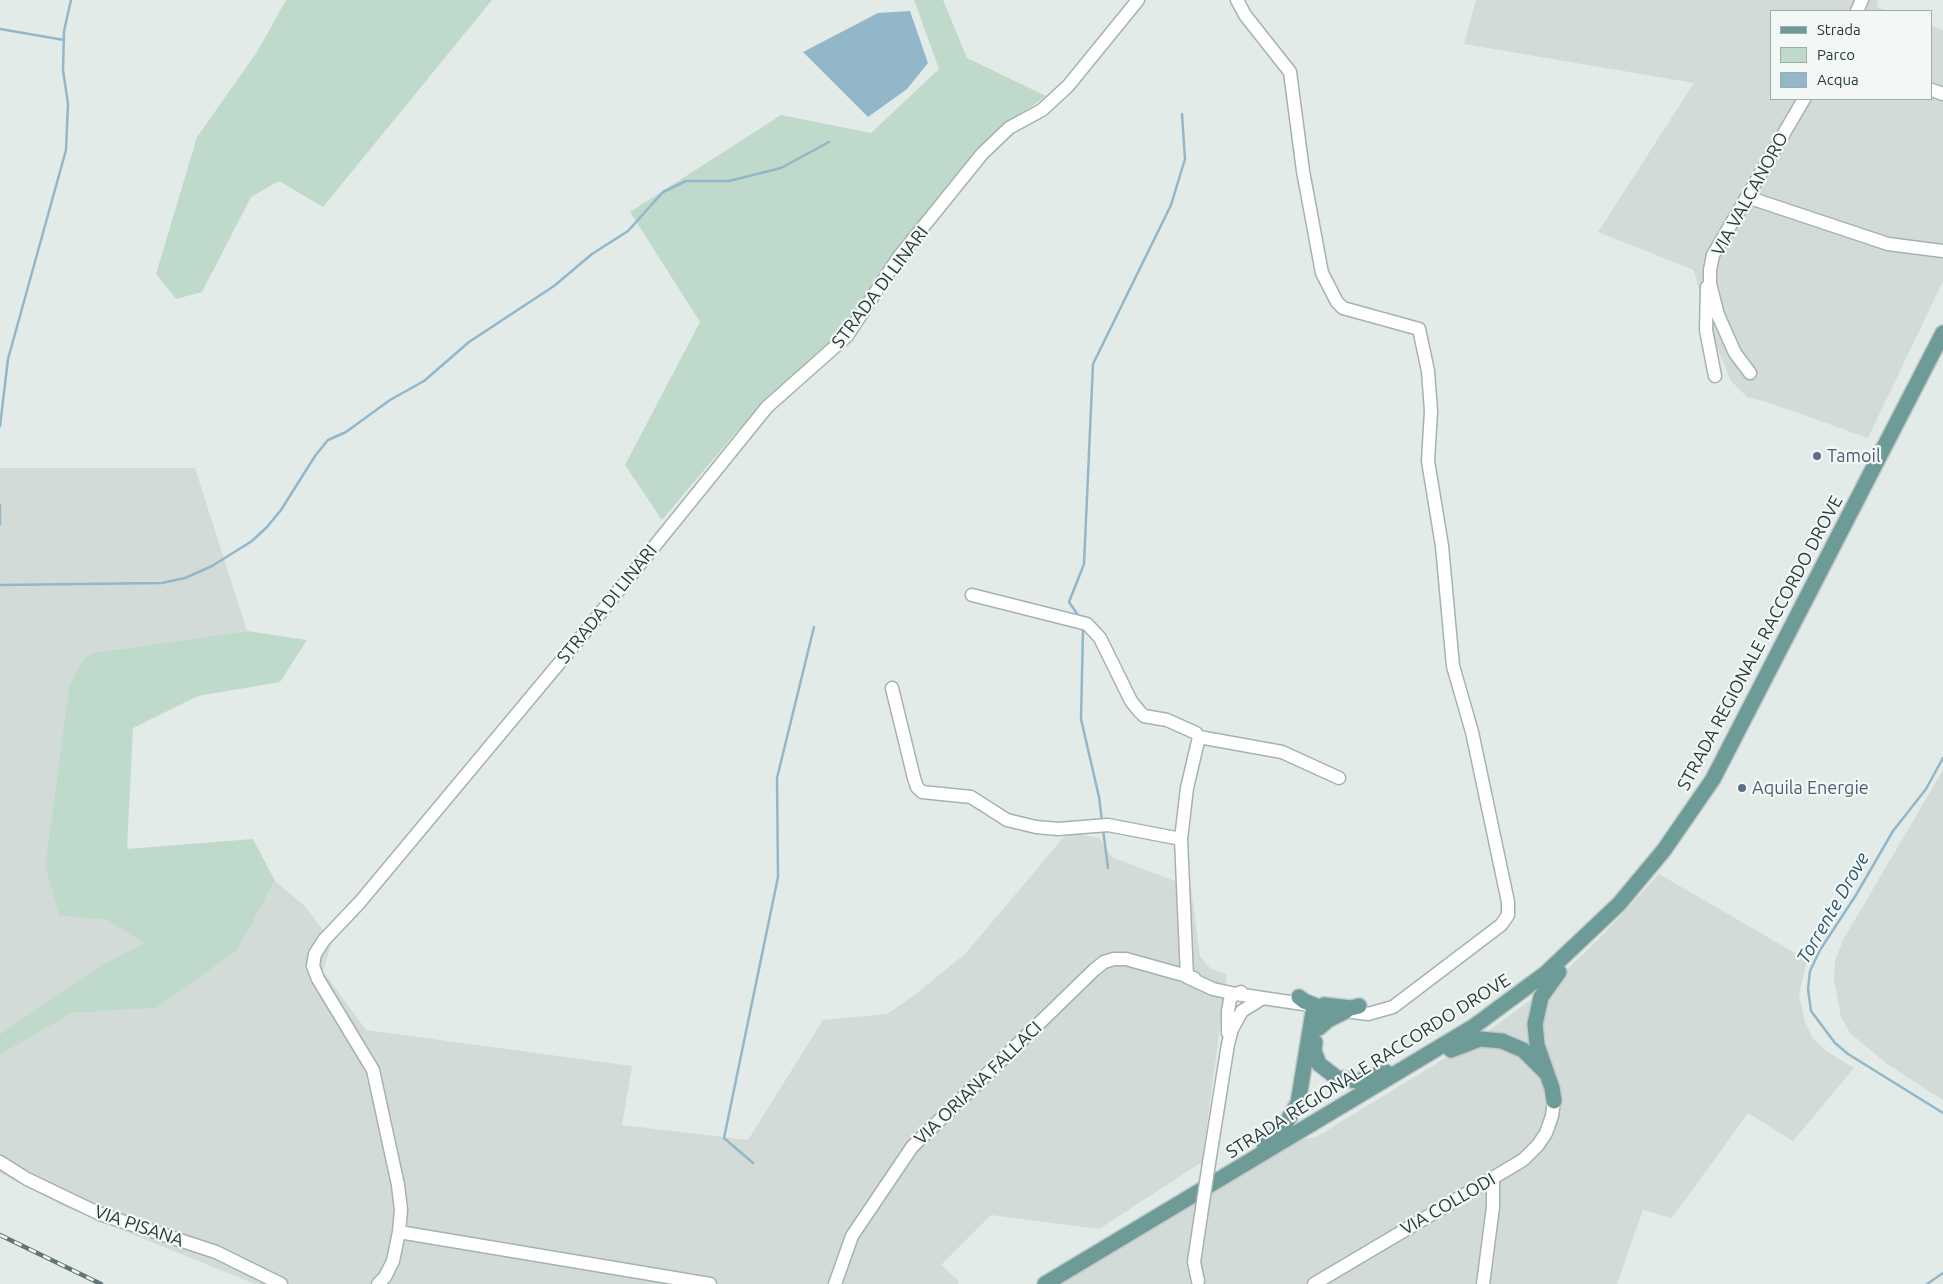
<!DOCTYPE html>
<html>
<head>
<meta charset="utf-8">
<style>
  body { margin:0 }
  #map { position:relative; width:1943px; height:1284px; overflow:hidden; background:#e3ebe9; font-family:Ubuntu,sans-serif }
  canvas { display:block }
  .legend { position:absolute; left:1770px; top:10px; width:162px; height:90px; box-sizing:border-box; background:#f3f8f6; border:1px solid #a1acaa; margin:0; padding:6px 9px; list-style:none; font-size:15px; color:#253a38 }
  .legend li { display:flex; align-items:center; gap:10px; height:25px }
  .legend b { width:25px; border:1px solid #a1acaa }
</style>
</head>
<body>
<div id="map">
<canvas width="1943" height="1284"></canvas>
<ul class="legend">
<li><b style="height:6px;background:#6d9b97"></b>Strada</li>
<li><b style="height:14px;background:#bfdacb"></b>Parco</li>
<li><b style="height:14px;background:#92b7c9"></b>Acqua</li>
</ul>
</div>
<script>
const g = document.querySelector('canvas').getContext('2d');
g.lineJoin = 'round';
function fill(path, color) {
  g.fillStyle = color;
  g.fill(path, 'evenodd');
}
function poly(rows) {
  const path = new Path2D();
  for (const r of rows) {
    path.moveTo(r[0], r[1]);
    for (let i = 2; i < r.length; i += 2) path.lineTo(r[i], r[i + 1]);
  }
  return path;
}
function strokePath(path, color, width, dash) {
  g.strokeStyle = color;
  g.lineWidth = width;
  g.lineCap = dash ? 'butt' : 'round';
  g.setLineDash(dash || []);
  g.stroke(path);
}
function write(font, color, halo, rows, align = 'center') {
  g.font = font + ' Ubuntu,sans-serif';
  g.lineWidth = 4.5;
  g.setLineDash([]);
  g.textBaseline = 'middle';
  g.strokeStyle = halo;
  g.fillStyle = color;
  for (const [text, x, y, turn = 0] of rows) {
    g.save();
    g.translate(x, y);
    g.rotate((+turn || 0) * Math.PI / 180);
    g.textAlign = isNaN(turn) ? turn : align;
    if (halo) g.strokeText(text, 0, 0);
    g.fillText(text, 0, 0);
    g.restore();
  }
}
const built = poly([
  [1476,0,1878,0,1877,7,1888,11,1772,11,1772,99,1932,99,1932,26,1943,30,1943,281,1868,438,1767,402,1747,397,1731,381,1708,326,1694,270,1598,232,1694,83,1464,44],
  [0,468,195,468,247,631,92,653,83,659,69,687,45,867,59,916,107,920,145,943,102,965,0,1034],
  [1943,770,1943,1100,1887,1064,1850,1033,1841,1017,1834,980,1835,961,1843,940],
  [1068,832,1099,838,1112,857,1191,887,1200,956,1210,968,1227,975,1202,1162,1099,1229,991,1215,941,1265,959,1281,958,1284,255,1284,65,1207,0,1173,0,1055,72,1013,156,1008,237,951,275,881,305,906,332,942,323,971,366,1030,632,1066,622,1125,748,1140,823,1020,887,1014,916,994,966,953],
  [1659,874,1807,960,1799,995,1805,1022,1813,1039,1828,1052,1854,1068,1793,1141,1748,1113,1672,1218,1643,1210,1617,1284,1061,1284,1301,1139,1316,1137,1480,1037,1537,995,1566,970,1599,939]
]);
const green = poly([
  [286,0,492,0,323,207,279,181,251,197,202,292,176,299,156,274,197,137,257,52],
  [914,0,943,0,967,58,1046,96,1000,129,918,227,837,336,783,384,738,430,662,520,625,465,700,322,630,212,781,115,871,133,939,69],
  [247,631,307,640,280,682,198,696,133,728,127,849,253,839,275,881,237,951,156,1008,72,1013,0,1055,0,1034,102,965,144,943,107,920,59,916,45,867,69,687,83,659,92,653]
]);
const water = poly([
  [910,11,928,63,907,89,868,117,803,52,878,13]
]);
const stream = poly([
  [0,29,64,40],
  [0,426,8,359,66,150,68,104,63,70,64,31,71,0],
  [0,505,0,524],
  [0,585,162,583,185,578,212,566,252,541,267,527,281,510,315,456,328,440,346,432,390,400,424,381,469,342,554,286,592,254,628,231,663,192,686,181,729,181,781,168,829,142],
  [1080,618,1069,602,1084,564,1093,364,1171,205,1185,159,1182,114],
  [1083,630,1081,719,1099,797,1102,821],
  [1943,758,1926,789,1893,831,1856,895,1820,950,1810,971,1808,989,1811,1011,1835,1043,1848,1054,1943,1113],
  [1103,829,1108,868],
  [753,1163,724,1138,778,877,777,778,814,627],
  [1927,1284,1943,1273]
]);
const minor = poly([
  [1237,0,1245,15,1290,72,1303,171,1322,273,1337,302,1343,308,1419,329,1428,371,1431,411,1428,461,1442,546,1453,666,1472,732,1508,902,1508,915,1501,925,1393,1007,1368,1014,1345,1011],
  [1857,11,1862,0],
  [1932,90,1943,94],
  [1747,197,1888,244,1943,251],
  [1707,287,1706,330,1715,376],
  [1750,373,1735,353,1718,315,1710,284,1710,270,1713,255,1804,99],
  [972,595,1087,624,1100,638,1131,701,1139,711,1144,716,1167,720,1196,733,1199,737,1187,788,1181,839],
  [892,688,914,778,917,787,922,792,971,797,1007,820,1036,827,1058,829,1108,825,1181,839,1187,977],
  [1199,737,1282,752,1339,778],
  [1187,977,1213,989,1236,994,1310,1005],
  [1228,1033,1228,1011,1230,1000,1233,995,1241,992],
  [0,1162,27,1179,100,1214,216,1252,281,1284],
  [1209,1163,1228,1044,1232,1029,1242,1011,1263,998],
  [399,1232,710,1284],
  [1198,1281,1194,1262,1201,1215],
  [378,1284,385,1277,393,1261,399,1232,401,1210,398,1185,373,1070,318,979,313,966,315,954,324,940,360,902,581,637,767,407,847,336,898,258,982,154,1009,128,1042,110,1068,86,1138,0],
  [835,1284,852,1236,912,1147,1094,970,1104,962,1114,959,1126,959,1194,978],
  [1314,1284,1523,1160,1538,1145,1546,1133,1552,1116,1554,1101],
  [1483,1284,1493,1207,1493,1178]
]);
const major = poly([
  [1299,997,1304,1001,1319,1007,1321,1013],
  [1319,1028,1328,1020,1346,1011],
  [1315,1042,1314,1051,1319,1064,1337,1078,1358,1081,1386,1072],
  [1451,1050,1480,1039,1502,1041,1523,1050,1546,1073],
  [1554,1101,1552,1088,1537,1045,1535,1024,1541,997,1559,972],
  [1264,1144,1283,1128,1298,1103,1313,1012,1324,1005,1351,1008,1359,1006],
  [1045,1284,1473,1027,1546,973,1619,904,1664,850,1713,779,1943,333]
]);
const rail = poly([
  [0,1235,101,1284]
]);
const minorBridge = poly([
  [1201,1215,1209,1163]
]);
const markers = [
  [1817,456,5,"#5c6f8a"],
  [1742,788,5,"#5c6f8a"]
];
const streetNames = [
  ["VIA VALCANORO",1750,194,-61],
  ["STRADA DI LINARI",880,287,-53],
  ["STRADA DI LINARI",607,604,-51],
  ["STRADA REGIONALE RACCORDO DROVE",1760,643,-62],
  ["STRADA REGIONALE RACCORDO DROVE",1368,1066,-32],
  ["VIA ORIANA FALLACI",978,1083,-44],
  ["VIA COLLODI",1448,1204,-30],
  ["VIA PISANA",139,1226,19]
];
const serviceNames = [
  ["Tamoil",1827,456],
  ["Aquila Energie",1752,788]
];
const waterNames = [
  ["Torrente Drove",1833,908,-60]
];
fill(built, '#d2dbd8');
fill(green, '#bfdacb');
fill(water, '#92b7c9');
strokePath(stream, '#92b7c9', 2.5);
strokePath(minor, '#a6b2b0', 15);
strokePath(major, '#c2c8c7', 18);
strokePath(minor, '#fff', 12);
strokePath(major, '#6d9b97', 15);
strokePath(rail, '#607674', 4.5);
strokePath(rail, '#f3f8f6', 2.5, [8]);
strokePath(minorBridge, '#a6b2b0', 15, []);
strokePath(minorBridge, '#fff', 12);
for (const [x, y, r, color] of markers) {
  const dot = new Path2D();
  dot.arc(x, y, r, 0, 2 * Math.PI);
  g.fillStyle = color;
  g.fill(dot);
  strokePath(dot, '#f3f8f6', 2);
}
write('18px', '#253a38', '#f3f8f6', streetNames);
write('18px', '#4e5e75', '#f3f8f6', serviceNames, 'left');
write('italic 19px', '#26566f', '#f3f8f6', waterNames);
</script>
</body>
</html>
